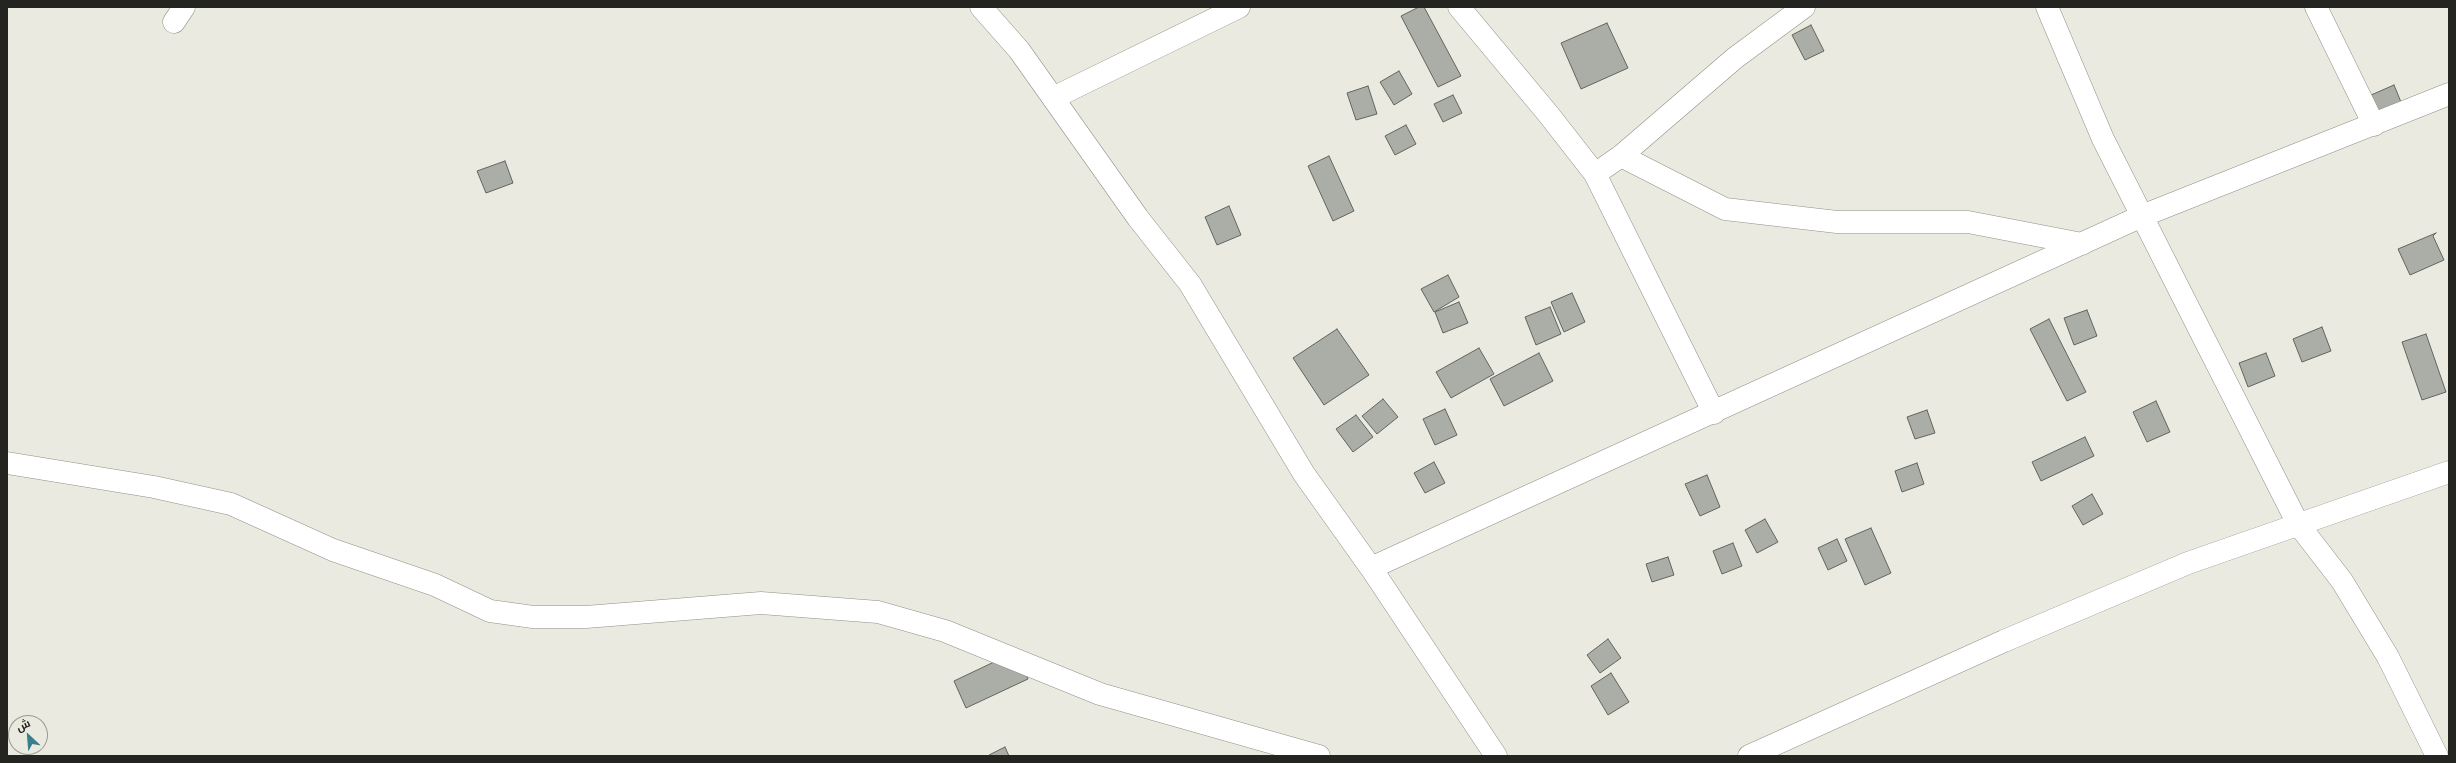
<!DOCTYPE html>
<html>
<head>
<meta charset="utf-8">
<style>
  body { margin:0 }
  #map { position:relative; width:2456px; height:763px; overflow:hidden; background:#eaeae1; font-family:"Public Sans",Cairo,sans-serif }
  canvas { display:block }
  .frame { position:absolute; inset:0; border:8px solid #242420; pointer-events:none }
  .north { position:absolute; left:8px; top:715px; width:40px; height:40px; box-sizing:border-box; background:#eaeae1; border:1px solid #9b9b94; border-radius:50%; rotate:334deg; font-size:11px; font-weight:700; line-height:16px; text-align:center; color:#242420 }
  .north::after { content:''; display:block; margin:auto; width:14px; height:18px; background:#3a7e8d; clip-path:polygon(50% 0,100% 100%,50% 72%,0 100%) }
</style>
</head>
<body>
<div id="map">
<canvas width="2456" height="763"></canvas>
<div class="frame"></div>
<div class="north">ش</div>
</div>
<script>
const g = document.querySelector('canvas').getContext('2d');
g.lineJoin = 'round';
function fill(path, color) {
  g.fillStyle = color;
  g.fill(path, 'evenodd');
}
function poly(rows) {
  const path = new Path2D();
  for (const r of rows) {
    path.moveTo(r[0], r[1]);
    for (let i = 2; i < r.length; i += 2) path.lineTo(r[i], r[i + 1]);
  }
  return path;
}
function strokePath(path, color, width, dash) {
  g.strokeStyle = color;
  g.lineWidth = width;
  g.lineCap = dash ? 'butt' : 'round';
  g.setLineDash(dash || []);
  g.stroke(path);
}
const building = poly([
  [1419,7,1424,7,1461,76,1438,87,1401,16,1419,7],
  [1607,23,1628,68,1581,89,1561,43,1607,23],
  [1811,25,1824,51,1805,60,1792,35,1811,25],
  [1399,71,1412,94,1394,105,1380,82,1399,71],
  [2394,85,2403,107,2365,123,2355,102,2394,85],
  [1368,86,1377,114,1356,120,1347,93,1368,86],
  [1453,95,1462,113,1443,122,1434,104,1453,95],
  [1406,125,1416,144,1395,155,1385,136,1406,125],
  [1329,156,1354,211,1333,221,1308,166,1329,156],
  [505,161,513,183,486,193,477,171,505,161],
  [1229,206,1241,235,1217,245,1205,217,1229,206],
  [2436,233,2433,236,2444,260,2410,275,2398,249,2436,233],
  [1448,275,1459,297,1434,312,1421,289,1448,275],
  [1572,293,1585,322,1564,332,1551,302,1572,293],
  [1459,302,1468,323,1443,333,1435,312,1459,302],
  [1550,307,1561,334,1536,345,1525,317,1550,307],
  [2087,310,2097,336,2074,345,2064,318,2087,310],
  [2049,319,2086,392,2067,401,2030,329,2049,319],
  [2322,327,2331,351,2302,362,2293,339,2322,327],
  [1337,329,1369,375,1324,405,1293,358,1337,329],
  [2426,334,2446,392,2422,400,2402,342,2426,334],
  [1479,348,1494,374,1451,398,1436,372,1479,348],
  [1539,353,1553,381,1504,406,1490,379,1539,353],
  [2266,353,2275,376,2248,387,2239,363,2266,353],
  [1383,399,1398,417,1377,434,1362,416,1383,399],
  [2156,401,2170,432,2147,442,2133,412,2156,401],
  [1445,409,1457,435,1435,445,1423,419,1445,409],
  [1927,410,1935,433,1915,439,1907,417,1927,410],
  [1356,415,1373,437,1353,452,1336,429,1356,415],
  [2085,437,2094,456,2041,481,2032,462,2085,437],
  [1434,462,1445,483,1425,493,1414,473,1434,462],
  [1917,463,1924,484,1902,492,1895,471,1917,463],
  [1707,475,1720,507,1700,516,1685,484,1707,475],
  [2092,494,2103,514,2083,525,2072,506,2092,494],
  [1765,519,1778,542,1757,553,1745,530,1765,519],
  [1871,528,1891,573,1865,585,1845,539,1871,528],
  [1837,539,1847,561,1828,570,1818,548,1837,539],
  [1733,543,1742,566,1722,574,1713,551,1733,543],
  [1668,557,1674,575,1652,582,1646,564,1668,557],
  [1608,639,1621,658,1600,673,1587,655,1608,639],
  [1015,652,1028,679,966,708,954,681,1015,652],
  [1611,673,1629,702,1608,715,1591,686,1611,673],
  [1005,747,1009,756,989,756,989,755,1005,747]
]);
const minor = poly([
  [981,7,1019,50,1138,218,1190,284,1304,474,1371,568,1496,756],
  [1459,7,1549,115,1595,174,1714,413],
  [2047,7,2103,139,2298,524,2342,581,2388,657,2437,756],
  [2316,7,2374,125],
  [174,22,184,7],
  [1053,98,1239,7],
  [1621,156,1725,209,1837,222,1968,222,2082,244],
  [1595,174,1621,156,1735,58,1804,7],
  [7,463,154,487,231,504,333,550,435,585,490,611,533,617,586,617,761,603,878,612,945,631,1100,694,1319,756],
  [1371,568,2142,216,2449,94],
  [1749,756,2004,641,2188,563,2449,472]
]);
fill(building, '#aaaea6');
strokePath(building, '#62655d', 1);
strokePath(minor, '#909087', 23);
strokePath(minor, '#fff', 22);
</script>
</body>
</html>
